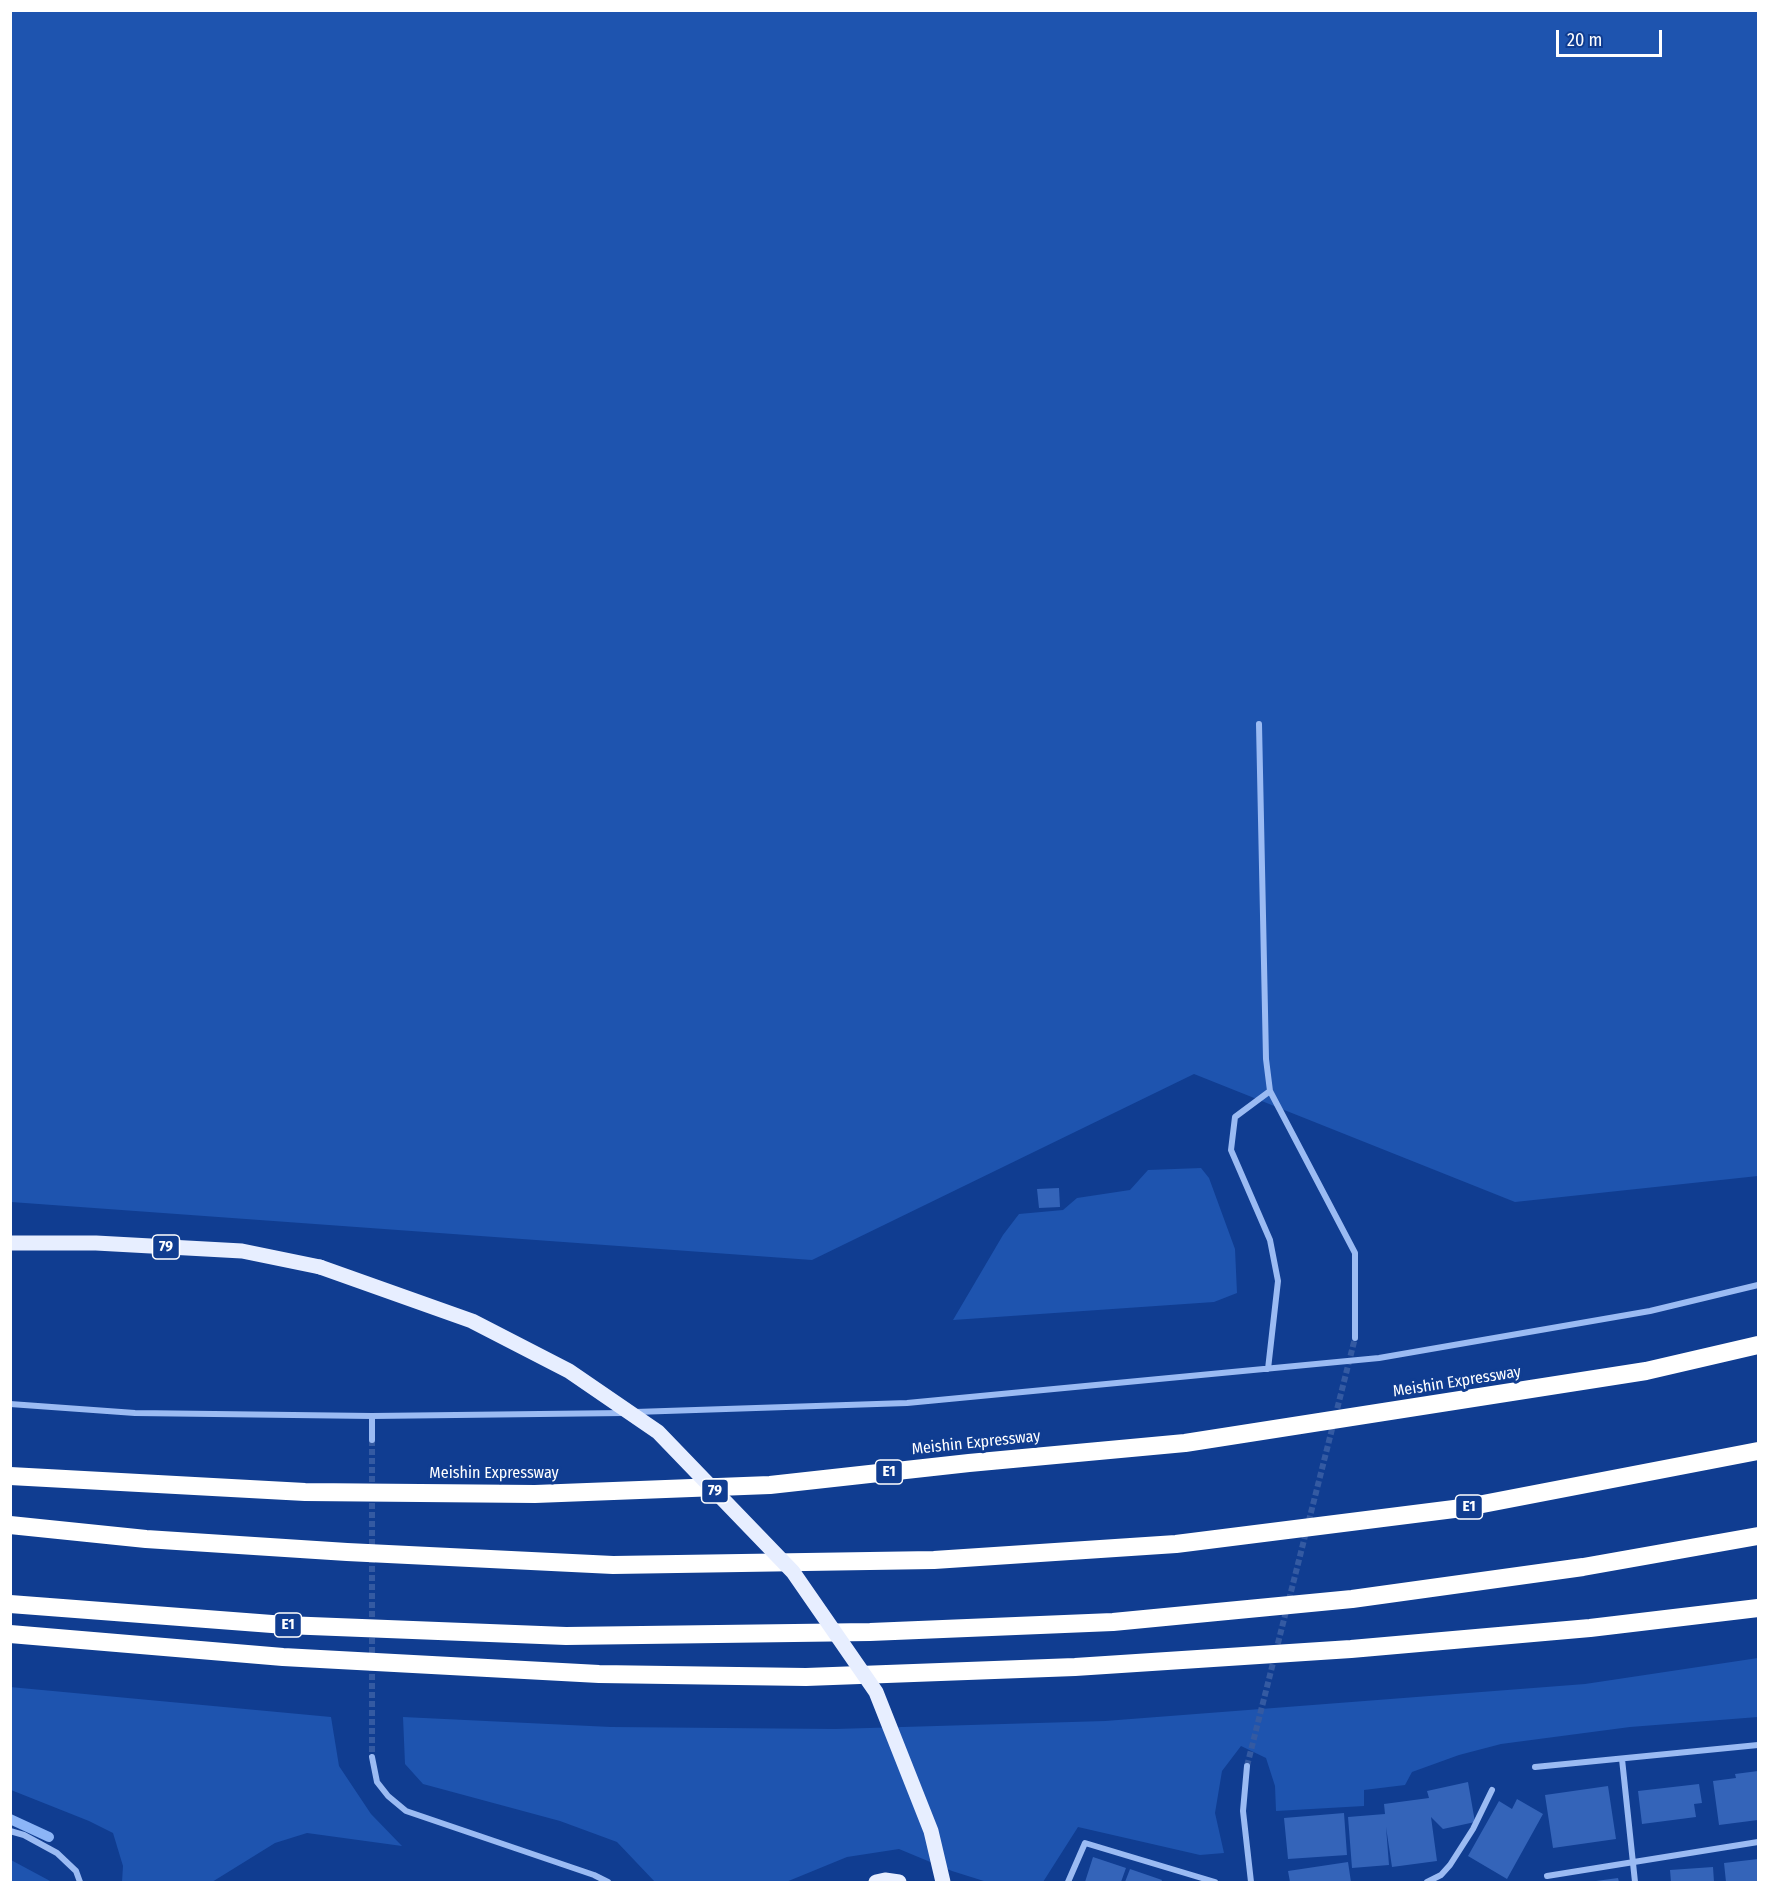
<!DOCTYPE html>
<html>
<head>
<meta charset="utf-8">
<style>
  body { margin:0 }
  #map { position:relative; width:1769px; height:1893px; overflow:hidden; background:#103d91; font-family:"Fira Sans Condensed",sans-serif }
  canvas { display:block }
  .frame { position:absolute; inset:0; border:12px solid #fff; pointer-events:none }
  .scale { position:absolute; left:1556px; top:30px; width:106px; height:27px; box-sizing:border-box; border:3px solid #fff; border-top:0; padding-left:8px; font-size:18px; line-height:21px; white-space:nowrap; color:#fff; -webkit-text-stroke:4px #103d91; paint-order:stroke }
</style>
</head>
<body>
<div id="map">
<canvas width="1769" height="1893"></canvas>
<div class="frame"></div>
<div class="scale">20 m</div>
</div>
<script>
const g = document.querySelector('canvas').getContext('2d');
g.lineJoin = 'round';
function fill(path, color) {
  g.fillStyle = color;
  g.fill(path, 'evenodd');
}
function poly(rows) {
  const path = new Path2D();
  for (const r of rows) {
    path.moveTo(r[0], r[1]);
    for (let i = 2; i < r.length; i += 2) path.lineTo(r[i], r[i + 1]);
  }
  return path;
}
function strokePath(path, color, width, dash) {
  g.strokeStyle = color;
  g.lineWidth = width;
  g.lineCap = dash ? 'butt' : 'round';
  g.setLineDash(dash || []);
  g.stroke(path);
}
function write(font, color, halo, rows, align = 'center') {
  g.font = font + ' "Fira Sans Condensed",sans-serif';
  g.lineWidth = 6;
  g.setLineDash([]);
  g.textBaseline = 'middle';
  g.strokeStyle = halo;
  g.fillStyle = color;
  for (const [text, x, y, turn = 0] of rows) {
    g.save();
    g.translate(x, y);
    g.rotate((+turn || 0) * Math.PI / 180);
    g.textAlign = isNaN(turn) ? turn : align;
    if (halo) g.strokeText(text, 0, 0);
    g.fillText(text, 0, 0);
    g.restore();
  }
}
const green = poly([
  [10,11,1758,11,1758,1176,1515,1202,1194,1074,812,1260,11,1202],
  [1201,1168,1209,1178,1235,1249,1237,1293,1214,1302,953,1320,1003,1235,1019,1214,1063,1210,1077,1198,1130,1190,1148,1170],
  [1758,1658,1758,1717,1630,1727,1501,1744,1459,1755,1412,1772,1405,1785,1364,1790,1364,1806,1276,1811,1275,1786,1266,1758,1241,1746,1222,1771,1215,1813,1224,1853,1200,1855,1078,1827,1043,1882,987,1882,952,1871,899,1849,847,1857,786,1882,655,1882,617,1842,560,1821,423,1784,405,1764,403,1717,611,1727,835,1729,1105,1721,1585,1684],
  [10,1687,331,1717,339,1766,371,1814,402,1846,307,1833,275,1843,212,1882,122,1882,123,1866,113,1833,89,1821,11,1790],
  [11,1860,52,1882,11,1882]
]);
const stream = poly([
  [10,1819,49,1837]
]);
const building = poly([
  [1059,1188,1060,1207,1039,1208,1037,1189],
  [1758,1771,1758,1820,1719,1825,1713,1781,1736,1778,1735,1774],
  [1468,1782,1475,1822,1443,1829,1431,1817,1437,1861,1392,1867,1386,1827,1389,1865,1352,1868,1348,1817,1385,1814,1384,1804,1429,1798,1427,1791],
  [1699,1784,1702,1803,1694,1804,1696,1817,1642,1824,1638,1791],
  [1608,1786,1616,1839,1553,1848,1545,1795],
  [1517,1799,1543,1814,1507,1879,1468,1856,1499,1801,1512,1809],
  [1344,1813,1347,1855,1288,1859,1284,1818],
  [1093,1857,1126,1868,1121,1882,1085,1882],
  [1758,1859,1758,1882,1726,1882,1724,1863],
  [1348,1862,1351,1882,1290,1882,1288,1871],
  [1713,1867,1714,1882,1671,1882,1670,1870],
  [1130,1869,1162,1880,1161,1882,1125,1882],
  [1618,1878,1619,1882,1596,1882,1596,1881]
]);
const streetTunnel = poly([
  [372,1440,372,1757],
  [1247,1766,1355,1338]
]);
const street = poly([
  [1259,724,1266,1059,1270,1091,1355,1253,1355,1338],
  [1268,1369,1278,1281,1270,1240,1231,1150,1235,1117,1270,1091],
  [10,1404,135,1413,372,1416,624,1413],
  [635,1412,907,1403,1379,1358,1650,1311,1758,1285],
  [372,1440,372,1416],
  [372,1757,377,1782,388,1796,406,1811,594,1875,608,1882],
  [1622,1759,1635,1882],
  [1247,1766,1243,1811,1251,1882],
  [1535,1767,1758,1745],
  [10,1831,24,1835,57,1853,76,1871,80,1882],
  [1547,1876,1758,1842],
  [1068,1882,1085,1843,1215,1882],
  [1427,1882,1441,1875,1450,1865,1473,1829,1492,1790]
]);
const primary = poly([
  [10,1243,96,1243,242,1251,320,1267],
  [876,1882,885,1880,899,1882]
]);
const highway = poly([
  [10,1476,305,1492,535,1494,770,1485,969,1463,1185,1443,1646,1371,1758,1345],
  [10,1525,146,1539,347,1552,613,1565,934,1560,1176,1544,1462,1508,1758,1451],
  [10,1604,285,1625,566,1636,870,1632,1113,1622,1352,1599,1583,1567,1758,1536],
  [10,1634,283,1657,599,1674,806,1677,1075,1667,1351,1649,1590,1628,1758,1608]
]);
const primaryBridge = poly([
  [320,1267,472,1321,569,1371,658,1432,793,1572,876,1692,931,1831,943,1882]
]);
const shields = [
  [166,1247,27],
  [889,1472,27],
  [715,1491,27],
  [1469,1507,27],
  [288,1625,27]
];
const shieldNames = [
  ["79",166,1247],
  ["E1",889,1472],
  ["79",715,1491],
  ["E1",1469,1507],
  ["E1",288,1625]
];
const streetNames = [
  ["Meishin Expressway",1457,1382,-9],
  ["Meishin Expressway",976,1443,-6],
  ["Meishin Expressway",494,1474]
];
fill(green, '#1e54af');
strokePath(stream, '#8cb5f7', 10);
fill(building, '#3464b9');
strokePath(streetTunnel, '#345aa2', 6, [6, 3]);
strokePath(street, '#9bbbf3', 6);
strokePath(primary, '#e7eeff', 15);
strokePath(highway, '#fff', 18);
strokePath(primaryBridge, '#e7eeff', 15);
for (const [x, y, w] of shields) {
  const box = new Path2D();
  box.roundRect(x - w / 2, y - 12, w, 24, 4.5);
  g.fillStyle = '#103d91';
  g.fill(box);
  strokePath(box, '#fff', 1.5);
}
write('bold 15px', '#fff', null, shieldNames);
write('16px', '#fff', '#103d91', streetNames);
</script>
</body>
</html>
